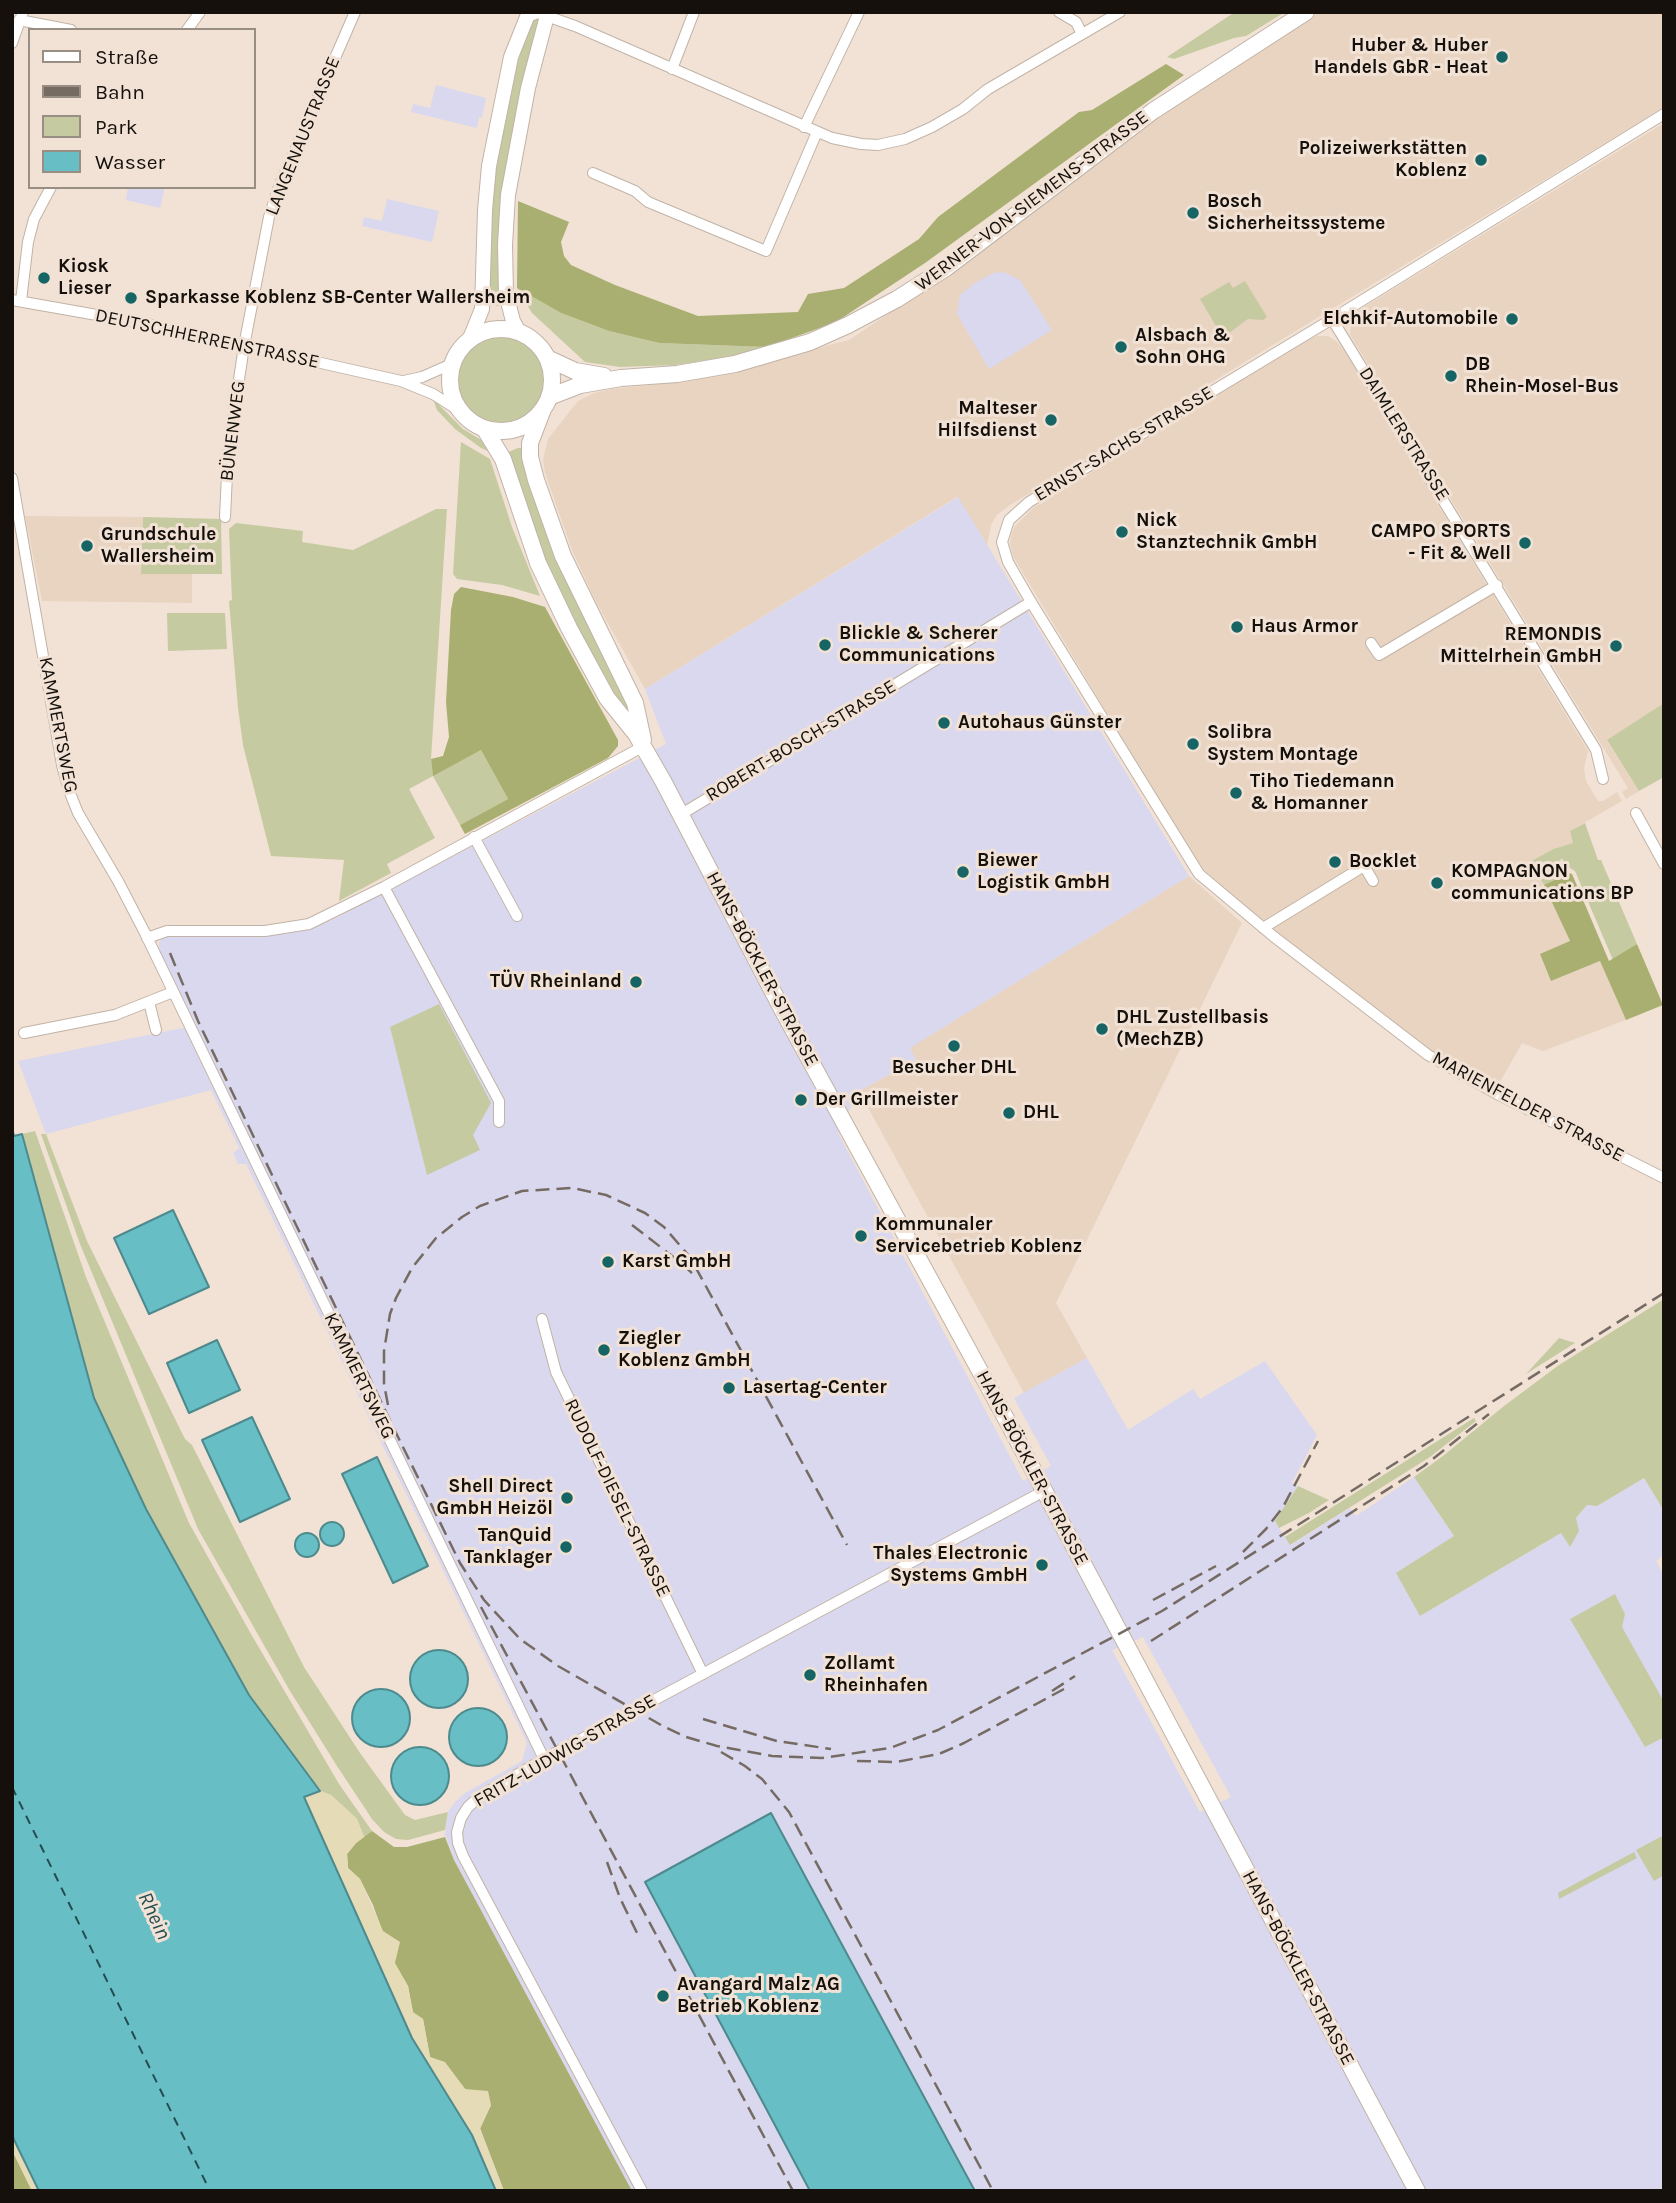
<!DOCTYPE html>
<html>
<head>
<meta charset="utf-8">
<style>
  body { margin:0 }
  #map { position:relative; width:1676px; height:2203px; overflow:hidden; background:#f1e2d5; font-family:Karla,sans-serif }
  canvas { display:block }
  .frame { position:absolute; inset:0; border:14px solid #15100b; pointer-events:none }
  .legend { position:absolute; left:28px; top:28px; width:228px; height:161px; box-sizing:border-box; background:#f1e2d5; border:2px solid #998e84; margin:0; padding:9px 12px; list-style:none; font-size:21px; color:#15100b }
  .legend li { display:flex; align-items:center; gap:14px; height:35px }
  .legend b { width:35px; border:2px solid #998e84 }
</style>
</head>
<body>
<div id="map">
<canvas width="1676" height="2203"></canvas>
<div class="frame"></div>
<ul class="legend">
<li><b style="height:9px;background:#fff"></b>Straße</li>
<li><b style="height:9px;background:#756b63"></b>Bahn</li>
<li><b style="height:19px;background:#c6caa1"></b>Park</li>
<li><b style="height:19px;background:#67bec5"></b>Wasser</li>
</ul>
</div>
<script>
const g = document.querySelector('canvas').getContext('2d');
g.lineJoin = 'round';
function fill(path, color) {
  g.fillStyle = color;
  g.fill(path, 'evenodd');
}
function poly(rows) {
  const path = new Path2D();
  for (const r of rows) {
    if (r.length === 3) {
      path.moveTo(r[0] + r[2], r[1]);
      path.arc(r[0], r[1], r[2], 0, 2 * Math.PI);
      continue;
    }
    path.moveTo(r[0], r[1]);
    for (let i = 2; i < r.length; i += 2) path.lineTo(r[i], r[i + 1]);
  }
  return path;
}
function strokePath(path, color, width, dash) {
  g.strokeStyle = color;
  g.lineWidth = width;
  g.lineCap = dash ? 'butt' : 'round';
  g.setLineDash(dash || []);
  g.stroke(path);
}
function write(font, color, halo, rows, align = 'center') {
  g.font = font + ' Karla,sans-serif';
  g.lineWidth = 6;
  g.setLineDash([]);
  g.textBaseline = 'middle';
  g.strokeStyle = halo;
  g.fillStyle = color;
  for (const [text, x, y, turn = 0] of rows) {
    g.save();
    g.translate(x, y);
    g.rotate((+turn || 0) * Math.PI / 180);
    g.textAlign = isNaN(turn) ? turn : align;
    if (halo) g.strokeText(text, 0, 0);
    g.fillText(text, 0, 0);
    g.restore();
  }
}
const built = poly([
  [1319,12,1664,12,1664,107,1010,505,997,515,991,525,987,546,957,497,645,689,597,604,572,550,545,473,543,460,548,439,578,401,594,393,611,389,682,382,849,340,948,274,1201,87],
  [1664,123,1664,703,1607,741,1639,791,1626,799,1622,792,1628,788,1350,335,1351,323,1356,312],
  [1317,336,1328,336,1336,341,1344,350,1588,751,1584,768,1586,781,1598,801,1603,801,1617,792,1622,801,1570,831,1573,843,1553,849,1530,862,1556,907,1570,942,1551,981,1601,961,1626,1020,1543,1051,1522,1043,1496,1089,1428,1049,1405,1033,1319,964,1287,942,1198,865,1014,558,1010,545,1011,535,1015,526,1033,508,1306,341],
  [25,516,143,517,141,574,192,574,192,603,42,601],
  [1189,876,1242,923,1056,1303,1087,1358,1024,1393,859,1091,916,1060,909,1048]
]);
const industrial = poly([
  [436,85,486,98,482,118,479,117,477,128,411,112,413,104,430,108],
  [128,187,165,187,160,208,126,200],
  [387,199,439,211,432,242,362,226,364,217,382,221],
  [1004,272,1020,280,1052,330,989,369,957,314,960,295,975,283,993,273],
  [958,497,1189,876,910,1048,916,1060,859,1091,838,1133,1023,1481,1051,1466,1014,1398,1087,1358,1128,1430,1193,1389,1200,1399,1265,1361,1317,1435,1292,1483,1298,1486,1275,1522,1291,1545,1350,1508,1356,1516,1414,1477,1454,1536,1420,1616,1561,1533,1571,1547,1576,1518,1587,1505,1597,1506,1644,1478,1664,1511,1664,1555,1656,1561,1661,1570,1664,1569,1664,2191,975,2191,771,1813,658,1875,753,2084,810,2191,632,2191,454,1860,445,1834,448,1812,456,1801,465,1793,522,1761,527,1743,246,1164,238,1164,233,1153,239,1148,211,1090,46,1134,18,1061,193,1026,159,950,159,943,163,937,169,935,266,935,289,933,311,928,330,921,666,744,645,689],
  [1143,1637,1231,1797,1200,1812,1112,1650]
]);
const green = poly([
  [1235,12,1285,12,1246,36,1234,38,1174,59,1167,57],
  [532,18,542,18,525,88,503,306,486,306,489,202,514,74],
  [1245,281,1267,317,1263,320,1248,319,1225,336,1228,342,1226,343,1200,299,1229,282,1233,288],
  [517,288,561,313,609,331,659,343,767,347,723,358,675,365,620,367,585,362,532,313],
  [501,380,43],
  [433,399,463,429,488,444,492,453,481,448,455,429,437,410],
  [461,442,490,459,512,527,540,596,502,585,457,579,453,574],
  [518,448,525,448,634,713,627,718,561,603,506,453],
  [436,509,447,509,431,759,433,775,481,750,508,799,460,825,433,776,409,789,435,838,387,864,391,873,339,901,344,860,271,856,243,745,238,708,229,601,232,600,229,529,236,523,303,531,302,542,353,550],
  [143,517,221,519,222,574,141,574],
  [167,613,225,613,227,649,168,651],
  [1664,703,1664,777,1639,791,1607,740],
  [1585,823,1598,860,1601,860,1637,944,1613,960,1575,871,1565,865,1562,858,1560,861,1563,868,1569,873,1544,885,1530,862,1553,849,1573,843,1570,831],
  [439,1004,491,1103,473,1135,480,1150,427,1175,390,1027],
  [35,1131,86,1277,189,1523,251,1634,339,1784,372,1831,364,1837,357,1819,331,1795,320,1791,249,1695,146,1509,94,1398,22,1134],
  [41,1134,46,1134,87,1241,185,1439,192,1445,304,1667,360,1753,405,1815,415,1820,448,1812,445,1830,408,1840,396,1839,384,1832,372,1819,337,1766,290,1691,198,1529,80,1244],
  [1664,1299,1664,1511,1644,1478,1597,1506,1587,1505,1576,1518,1579,1531,1570,1547,1561,1533,1420,1616,1396,1573,1454,1536,1414,1477,1443,1456,1504,1406,1559,1365],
  [1559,1338,1575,1343,1526,1374],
  [1474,1418,1476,1421,1430,1457,1290,1545,1285,1537],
  [1298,1486,1329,1500,1309,1513,1279,1528,1275,1521],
  [1615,1594,1625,1614,1622,1627,1664,1702,1664,1737,1645,1747,1570,1619],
  [1664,1835,1664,1875,1654,1881,1636,1850],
  [1634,1852,1637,1858,1559,1899,1558,1893]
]);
const forest = poly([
  [1166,64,1184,75,925,263,836,322,767,347,659,343,609,331,561,313,517,288,518,201,569,222,561,242,564,256,571,265,615,285,698,316,798,312,808,294,844,288,919,239,938,217,1079,112,1092,110],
  [461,587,513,597,545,607,618,740,618,746,608,758,465,834,460,825,508,799,481,750,433,776,431,759,443,756,449,737,446,702,451,610,454,594],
  [1569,873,1572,874,1609,961,1637,944,1663,1005,1626,1020,1600,961,1551,981,1540,954,1570,941,1544,885],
  [372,1831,394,1847,407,1847,445,1837,454,1860,632,2191,504,2191,480,2128,491,2105,465,2089,445,2063,430,2057,423,2019,413,2013,408,1986,394,1963,373,1905,360,1879,348,1868,347,1854,356,1843],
  [12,2150,32,2191,12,2191]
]);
const sand = poly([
  [320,1791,331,1795,357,1819,364,1837,356,1843,347,1854,348,1868,360,1879,383,1931,400,1942,395,1963,408,1986,413,2012,423,2019,430,2057,445,2062,465,2089,488,2091,491,2105,480,2129,504,2191,496,2191,472,2135,412,2038,304,1797],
  [12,2135,39,2191,32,2191,12,2150]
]);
const water = poly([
  [12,1128,14,1136,22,1134,94,1398,146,1509,249,1695,320,1791,304,1797,412,2038,472,2135,496,2191,39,2191,17,2146,12,2135,12,1128],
  [173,1210,209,1287,149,1314,114,1238,173,1210],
  [217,1340,240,1390,189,1413,167,1363,217,1340],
  [252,1417,290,1499,240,1522,202,1440,252,1417],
  [377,1457,428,1566,393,1583,342,1474,377,1457],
  [332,1534,12],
  [307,1545,12],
  [439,1679,29],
  [381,1718,29],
  [478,1737,29],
  [420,1776,29],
  [771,1813,957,2158,975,2191,810,2191,753,2084,645,1882,771,1813]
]);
const ferry = poly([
  [12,1787,210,2191]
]);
const minor = poly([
  [1059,12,1076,22,1082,34],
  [527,17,538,13,575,26,832,138,861,144,878,145,905,139,932,127,963,109,988,89,1120,12],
  [19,20,71,30],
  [187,30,200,12],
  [12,43,23,12],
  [672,69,694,12],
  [1664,114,1332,319,1029,502,1009,520,1002,542,1008,562,1031,602,1199,874,1273,936,1428,1055,1497,1094,1664,1178],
  [804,127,859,12],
  [593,173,635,191,648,202,766,251,817,132],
  [12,300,148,324,401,381,433,394,463,413],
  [21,301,28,242,34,219,51,187],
  [1332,319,1596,750,1603,779],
  [404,381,422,377,454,363],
  [12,478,62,765,68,788,78,813,118,881,145,933,544,1759],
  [225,517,228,453,244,346,269,217,278,189,355,12],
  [1371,643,1379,655,1497,585],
  [1636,813,1664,864],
  [680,815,1031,602],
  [474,837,517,916],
  [384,887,499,1101,499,1122],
  [1263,928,1364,866,1373,881],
  [147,938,167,931,265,931,309,924,384,887,644,746],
  [149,1002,156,1030],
  [24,1033,115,1015,173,992],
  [542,1319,556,1372,703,1674],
  [642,2191,463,1856,458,1843,457,1832,461,1818,468,1807,480,1796,544,1759,1044,1491]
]);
const tertiary = poly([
  [519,332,513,321,506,294,505,245,508,195,528,88,548,12],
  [469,341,482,309,485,210,489,166,511,57,529,12]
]);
const secondary = poly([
  [501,380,51],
  [547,358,575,371,604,376],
  [549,397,580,385,621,378,677,374,735,364,810,342,848,325,897,299,946,268,1153,111,1306,12],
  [543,409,530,443,530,457,536,480,563,556,635,703,643,740],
  [484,428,503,459,538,563,569,628,607,698,636,734,663,781,782,1009,1004,1415,1417,2191]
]);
const rail = poly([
  [170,953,198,1021,399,1439,460,1563,484,1600,520,1639,558,1666,661,1725,686,1737,717,1746,772,1756,822,1758,890,1748,938,1730,1162,1611,1664,1293],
  [632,1225,680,1262,696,1277],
  [388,1405,384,1384,384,1351,390,1314,396,1298,412,1268,436,1238,462,1217,480,1206,522,1191,572,1188,606,1195,645,1213,664,1227,690,1257,847,1545],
  [1243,1552,1266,1529,1283,1507,1318,1441],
  [1153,1600,1216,1566],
  [481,1607,793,2191],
  [1151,1641,1424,1466,1489,1414],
  [1052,1691,1075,1676],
  [703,1719,777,1741,831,1749],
  [721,1752,745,1766,762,1779,789,1812,993,2191],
  [857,1761,896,1762,939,1754,964,1743,1064,1689],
  [607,1862,620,1898,638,1935]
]);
const markers = [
  [1502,57,7,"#166463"],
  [1481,160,7,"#166463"],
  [1193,213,7,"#166463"],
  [44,278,7,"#166463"],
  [131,298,7,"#166463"],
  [1512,319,7,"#166463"],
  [1121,347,7,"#166463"],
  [1451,376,7,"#166463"],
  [1051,420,7,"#166463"],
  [1122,532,7,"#166463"],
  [1525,543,7,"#166463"],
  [87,546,7,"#166463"],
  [1237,627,7,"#166463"],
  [825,645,7,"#166463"],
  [1616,646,7,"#166463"],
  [944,723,7,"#166463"],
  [1193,744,7,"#166463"],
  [1236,793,7,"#166463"],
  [1335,862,7,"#166463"],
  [963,872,7,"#166463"],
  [1437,883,7,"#166463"],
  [636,982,7,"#166463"],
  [1102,1029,7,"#166463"],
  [954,1046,7,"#166463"],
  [801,1100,7,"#166463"],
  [1009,1113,7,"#166463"],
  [861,1236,7,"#166463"],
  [608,1262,7,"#166463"],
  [604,1350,7,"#166463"],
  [729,1388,7,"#166463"],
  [567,1498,7,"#166463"],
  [566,1547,7,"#166463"],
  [1042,1565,7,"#166463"],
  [810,1675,7,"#166463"],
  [663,1996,7,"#166463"]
];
const poiNames = [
  ["Huber & Huber",1488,46,"right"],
  ["Handels GbR - Heat",1488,68,"right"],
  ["Polizeiwerkstätten",1467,149,"right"],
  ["Koblenz",1467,171,"right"],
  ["Bosch",1207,202],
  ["Sicherheitssysteme",1207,224],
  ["Kiosk",58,267],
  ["Lieser",58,289],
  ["Sparkasse Koblenz SB-Center Wallersheim",145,298],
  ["Elchkif-Automobile",1498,319,"right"],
  ["Alsbach &",1135,336],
  ["Sohn OHG",1135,358],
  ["DB",1465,365],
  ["Rhein-Mosel-Bus",1465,387],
  ["Malteser",1037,409,"right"],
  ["Hilfsdienst",1037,431,"right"],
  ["Nick",1136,521],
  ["Stanztechnik GmbH",1136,543],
  ["CAMPO SPORTS",1511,532,"right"],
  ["- Fit & Well",1511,554,"right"],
  ["Grundschule",101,535],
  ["Wallersheim",101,557],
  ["Haus Armor",1251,627],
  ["Blickle & Scherer",839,634],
  ["Communications",839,656],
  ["REMONDIS",1602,635,"right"],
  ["Mittelrhein GmbH",1602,657,"right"],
  ["Autohaus Günster",958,723],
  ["Solibra",1207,733],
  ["System Montage",1207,755],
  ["Tiho Tiedemann",1250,782],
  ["& Homanner",1250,804],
  ["Biewer",977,861],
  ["Logistik GmbH",977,883],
  ["Bocklet",1349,862],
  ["KOMPAGNON",1451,872],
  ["communications BP",1451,894],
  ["TÜV Rheinland",622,982,"right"],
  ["DHL Zustellbasis",1116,1018],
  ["(MechZB)",1116,1040],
  ["Besucher DHL",954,1068,"center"],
  ["Der Grillmeister",815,1100],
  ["DHL",1023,1113],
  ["Kommunaler",875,1225],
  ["Servicebetrieb Koblenz",875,1247],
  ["Karst GmbH",622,1262],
  ["Ziegler",618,1339],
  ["Koblenz GmbH",618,1361],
  ["Lasertag-Center",743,1388],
  ["Shell Direct",553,1487,"right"],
  ["GmbH Heizöl",553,1509,"right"],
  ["TanQuid",552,1536,"right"],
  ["Tanklager",552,1558,"right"],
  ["Thales Electronic",1028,1554,"right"],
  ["Systems GmbH",1028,1576,"right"],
  ["Zollamt",824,1664],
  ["Rheinhafen",824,1686],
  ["Avangard Malz AG",677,1985],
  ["Betrieb Koblenz",677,2007]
];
const streetNames = [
  ["LANGENAUSTRASSE",303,136,-68],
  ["WERNER-VON-SIEMENS-STRASSE",1032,201,-37],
  ["DEUTSCHHERRENSTRASSE",207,339,12],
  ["BÜNENWEG",233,431,-83],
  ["DAIMLERSTRASSE",1404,434,58],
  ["ERNST-SACHS-STRASSE",1124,444,-31],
  ["KAMMERTSWEG",58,725,79],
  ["ROBERT-BOSCH-STRASSE",801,741,-31],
  ["HANS-BÖCKLER-STRASSE",762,969,62],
  ["MARIENFELDER STRASSE",1528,1107,28],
  ["KAMMERTSWEG",359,1376,64],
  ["HANS-BÖCKLER-STRASSE",1032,1468,62],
  ["RUDOLF-DIESEL-STRASSE",617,1498,64],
  ["FRITZ-LUDWIG-STRASSE",565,1751,-30],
  ["HANS-BÖCKLER-STRASSE",1298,1968,62]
];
const waterNames = [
  ["Rhein",154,1916,65]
];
fill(built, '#e9d4c2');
fill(industrial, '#dad8ee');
fill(green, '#c6caa1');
fill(forest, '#a9af70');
fill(sand, '#e5dbb6');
fill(water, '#67bec5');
strokePath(water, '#4e8a8d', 2);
strokePath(ferry, '#254d51', 2, [9, 7]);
strokePath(minor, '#c1b3a6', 12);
strokePath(tertiary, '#c1b3a6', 16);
strokePath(secondary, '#c1b3a6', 18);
strokePath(minor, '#fff', 10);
strokePath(tertiary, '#fff', 14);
strokePath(secondary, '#fff', 16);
strokePath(rail, '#756b63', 2.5, [14, 7]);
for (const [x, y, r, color] of markers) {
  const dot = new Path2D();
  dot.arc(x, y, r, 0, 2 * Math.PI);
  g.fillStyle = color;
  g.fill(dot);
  strokePath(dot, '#f1e2d5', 2.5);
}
write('bold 19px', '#15100b', '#f1e2d5', poiNames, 'left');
write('19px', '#15100b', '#f1e2d5', streetNames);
write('italic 21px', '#254d51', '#f1e2d5', waterNames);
</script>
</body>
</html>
